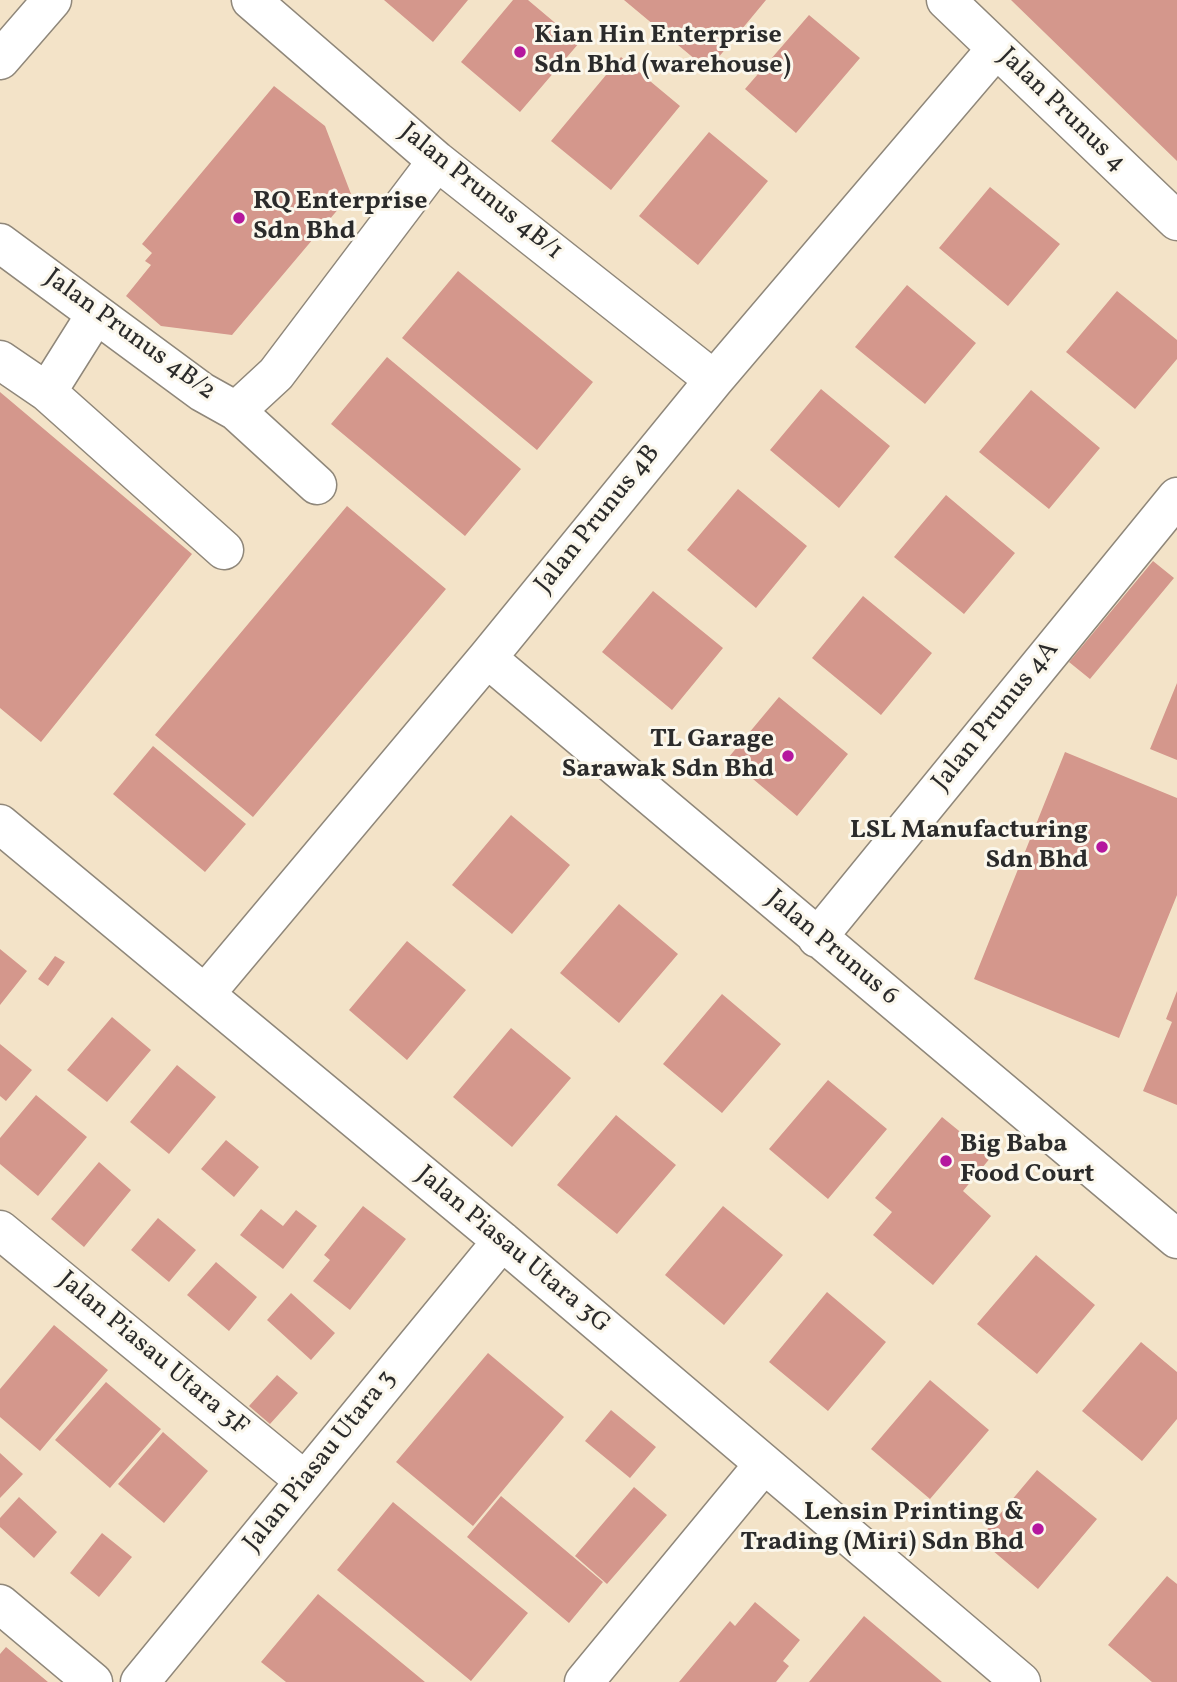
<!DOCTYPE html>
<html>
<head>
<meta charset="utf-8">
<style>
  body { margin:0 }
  canvas { display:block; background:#f3e3c8 }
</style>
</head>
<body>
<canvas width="1177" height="1682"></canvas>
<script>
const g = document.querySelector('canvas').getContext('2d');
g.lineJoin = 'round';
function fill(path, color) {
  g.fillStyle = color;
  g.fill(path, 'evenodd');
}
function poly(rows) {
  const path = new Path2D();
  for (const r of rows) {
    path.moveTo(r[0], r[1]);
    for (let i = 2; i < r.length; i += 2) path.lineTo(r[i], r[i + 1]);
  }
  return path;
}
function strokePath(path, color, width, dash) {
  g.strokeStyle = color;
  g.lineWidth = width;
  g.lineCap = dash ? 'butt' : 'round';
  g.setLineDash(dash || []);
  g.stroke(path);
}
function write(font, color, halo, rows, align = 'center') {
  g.font = font + ' Vollkorn,serif';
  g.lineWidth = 6;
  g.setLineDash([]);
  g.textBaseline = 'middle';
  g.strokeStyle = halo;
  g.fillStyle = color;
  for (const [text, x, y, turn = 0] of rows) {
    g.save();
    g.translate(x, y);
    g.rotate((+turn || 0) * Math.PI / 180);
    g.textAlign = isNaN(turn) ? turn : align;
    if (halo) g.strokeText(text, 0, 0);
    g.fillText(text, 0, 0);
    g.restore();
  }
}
const building = poly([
  [384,0,468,0,433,42],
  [513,0,528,0,579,43,520,112,461,62],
  [624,0,766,0,708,70],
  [1011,0,1177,0,1177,161],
  [809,15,860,58,796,133,745,89],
  [621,57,680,106,611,190,551,141],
  [274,86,325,126,351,194,232,335,161,326,126,296,151,265,145,261,152,253,142,244],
  [709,132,768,181,698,265,639,216],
  [990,187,1060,244,1008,306,939,248],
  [458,271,593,382,537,450,402,338],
  [907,285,976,343,925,404,855,347],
  [1117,291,1177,340,1177,359,1135,409,1066,352],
  [387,357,521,469,465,536,331,424],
  [821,389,890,446,839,508,770,450],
  [1031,390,1100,448,1049,509,979,452],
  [0,392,192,554,41,742,0,708],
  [738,489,807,546,756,608,687,550],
  [946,495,1015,553,964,614,894,557],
  [347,506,446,589,253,817,155,735],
  [1153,561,1174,578,1090,679,1069,662],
  [653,591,723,648,672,710,602,652],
  [863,596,932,653,881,715,812,658],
  [1177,683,1177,760,1150,749],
  [779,697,848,754,797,816,728,758],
  [153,746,246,824,205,872,113,794],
  [1065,752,1177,798,1177,895,1119,1038,974,979],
  [511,815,570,865,512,934,452,885],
  [619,904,678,954,619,1023,560,973],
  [407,941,466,990,407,1060,349,1010],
  [0,949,27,971,0,1005],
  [55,956,65,962,48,986,38,979],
  [1177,991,1177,1105,1143,1091,1172,1022,1166,1019],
  [722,994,781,1044,722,1113,663,1064],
  [112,1017,151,1050,107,1102,67,1070],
  [511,1028,571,1078,512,1147,453,1097],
  [0,1044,32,1070,6,1101,0,1096],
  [177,1065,216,1097,169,1154,130,1122],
  [828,1080,887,1129,828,1199,769,1149],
  [36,1095,87,1137,38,1196,0,1164,0,1138],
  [616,1115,676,1165,617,1234,557,1185],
  [942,1117,991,1157,963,1191,991,1216,933,1285,873,1235,892,1212,875,1198],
  [226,1140,259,1167,234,1197,201,1169],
  [99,1162,131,1190,84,1247,51,1219],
  [363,1206,406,1239,350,1310,313,1281,330,1260,324,1255],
  [723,1206,783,1255,724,1325,665,1275],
  [261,1209,283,1226,296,1210,317,1226,283,1269,240,1235],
  [158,1218,196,1250,169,1282,131,1250],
  [1036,1255,1095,1305,1037,1374,977,1324],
  [216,1262,257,1297,229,1331,187,1295],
  [827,1292,886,1342,828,1411,769,1362],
  [291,1293,335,1333,311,1360,267,1320],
  [54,1325,108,1370,40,1451,0,1417,0,1389],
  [1141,1342,1177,1372,1177,1419,1142,1461,1082,1411],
  [488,1353,564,1417,473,1526,396,1462],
  [277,1375,298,1393,270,1424,249,1406],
  [930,1380,989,1430,930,1499,871,1449],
  [106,1382,161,1429,110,1488,55,1440],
  [611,1410,656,1447,630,1478,585,1441],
  [163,1432,208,1471,164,1523,118,1484],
  [0,1453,23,1474,0,1498],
  [1037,1470,1097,1519,1038,1589,979,1539],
  [634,1487,667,1515,607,1584,575,1556],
  [501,1496,603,1582,569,1623,467,1537],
  [19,1497,57,1532,34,1558,0,1527,0,1518],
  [393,1502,528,1613,471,1681,337,1570],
  [102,1533,132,1557,99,1597,70,1573],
  [1167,1576,1177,1584,1177,1682,1152,1682,1108,1645],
  [318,1594,385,1649,425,1682,286,1682,261,1662],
  [755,1602,800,1640,783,1661,789,1666,776,1682,679,1682,730,1621,735,1626],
  [864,1616,942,1682,809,1682],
  [6,1647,48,1682,0,1682,0,1654]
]);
const minor = poly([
  [251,0,437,161,714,380],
  [946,0,1177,221],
  [0,60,52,0],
  [0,243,202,392,236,411,276,374,437,161],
  [0,360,47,392,224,550],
  [47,392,96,314],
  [236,411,317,485],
  [487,658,1177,1239],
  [0,824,502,1241,1021,1682],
  [817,938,1177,497],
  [205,994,487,658,714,380,996,49],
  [0,1230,305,1481],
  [0,1604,93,1682],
  [140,1682,502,1241],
  [584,1682,764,1464]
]);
const markers = [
  [520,52,7,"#b5179e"],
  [239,218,7,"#b5179e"],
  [788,756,7,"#b5179e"],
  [1102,847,7,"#b5179e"],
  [946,1161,7,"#b5179e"],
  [1038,1529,7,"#b5179e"]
];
const poiNames = [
  ["Kian Hin Enterprise",534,37],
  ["Sdn Bhd (warehouse)",534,67],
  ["RQ Enterprise",253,203],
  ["Sdn Bhd",253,233],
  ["TL Garage",774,741,"right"],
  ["Sarawak Sdn Bhd",774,771,"right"],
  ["LSL Manufacturing",1088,832,"right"],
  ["Sdn Bhd",1088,862,"right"],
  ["Big Baba",960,1146],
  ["Food Court",960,1176],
  ["Lensin Printing &",1024,1514,"right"],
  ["Trading (Miri) Sdn Bhd",1024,1544,"right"]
];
const streetNames = [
  ["Jalan Prunus 4",1061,111,44],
  ["Jalan Prunus 4B/1",480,193,39],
  ["Jalan Prunus 4B/2",129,336,36],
  ["Jalan Prunus 4B",599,520,-51],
  ["Jalan Prunus 4A",997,717,-51],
  ["Jalan Prunus 6",831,949,40],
  ["Jalan Piasau Utara 3G",512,1251,40],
  ["Jalan Piasau Utara 3F",152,1355,40],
  ["Jalan Piasau Utara 3",321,1462,-51]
];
fill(building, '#d4978c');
strokePath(minor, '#8f877a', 41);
strokePath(minor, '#fff', 38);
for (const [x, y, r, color] of markers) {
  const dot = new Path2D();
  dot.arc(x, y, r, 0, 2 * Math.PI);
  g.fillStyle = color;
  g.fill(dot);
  strokePath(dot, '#fbf7ec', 2.5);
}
write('bold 26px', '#2b2b2b', '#fbf7ec', poiNames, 'left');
write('26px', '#2b2b2b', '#fbf7ec', streetNames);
</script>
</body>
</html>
